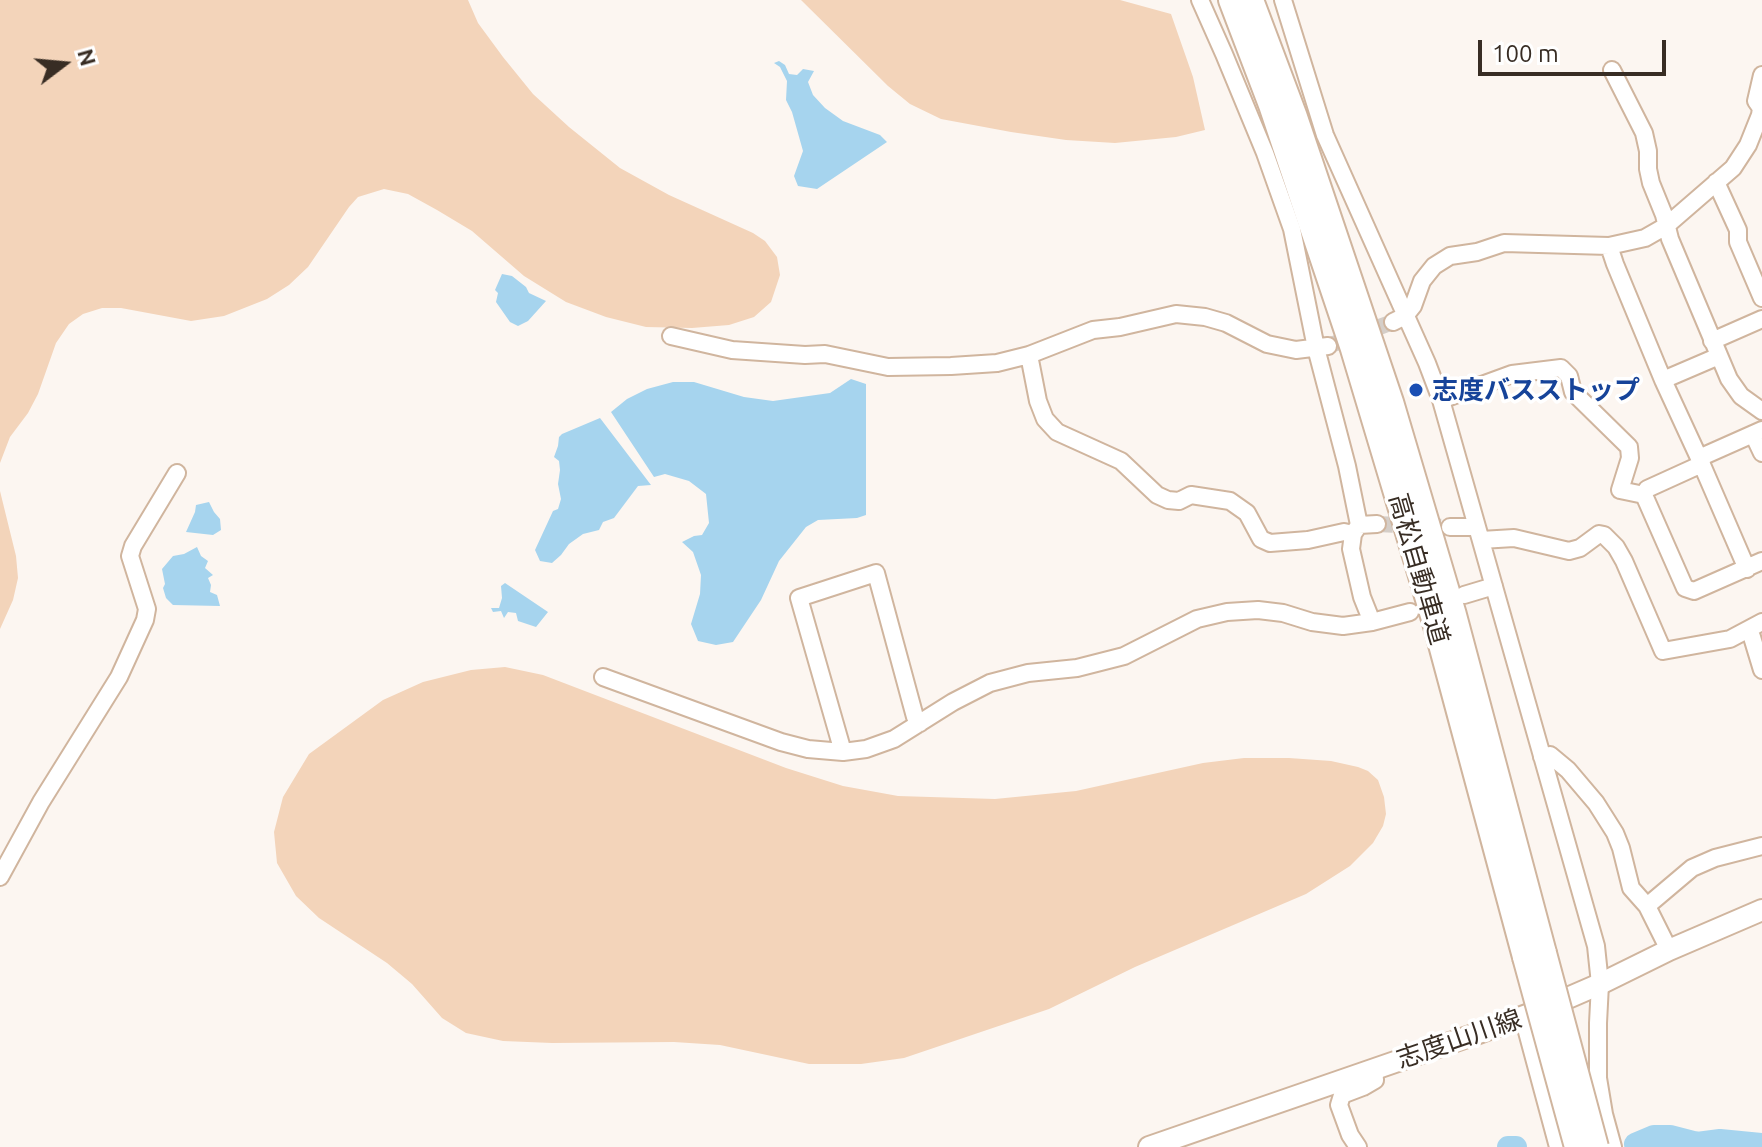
<!DOCTYPE html>
<html>
<head>
<meta charset="utf-8">
<style>
  body { margin:0 }
  #map { position:relative; width:1762px; height:1147px; overflow:hidden; background:#fcf6f1; font-family:Ubuntu,sans-serif }
  canvas { display:block }
  .north { position:absolute; left:24px; top:24px; width:80px; height:80px; -webkit-text-stroke:6px #fff; paint-order:stroke; rotate:74deg; font-size:22px; font-weight:700; line-height:32px; text-align:center; color:#382d24 }
  .north::after { content:''; display:block; margin:auto; width:28px; height:36px; background:#382d24; clip-path:polygon(50% 0,100% 100%,50% 72%,0 100%) }
  .scale { position:absolute; left:1478px; top:40px; width:188px; height:36px; box-sizing:border-box; border:4px solid #382d24; border-top:0; padding-left:10px; font-size:24px; line-height:28px; white-space:nowrap; color:#382d24; -webkit-text-stroke:6px #fff; paint-order:stroke }
</style>
</head>
<body>
<div id="map">
<canvas width="1762" height="1147"></canvas>
<div class="north">N</div>
<div class="scale">100 m</div>
</div>
<script>
const g = document.querySelector('canvas').getContext('2d');
g.lineJoin = 'round';
function fill(path, color) {
  g.fillStyle = color;
  g.fill(path, 'evenodd');
}
function poly(rows) {
  const path = new Path2D();
  for (const r of rows) {
    path.moveTo(r[0], r[1]);
    for (let i = 2; i < r.length; i += 2) path.lineTo(r[i], r[i + 1]);
  }
  return path;
}
function strokePath(path, color, width, dash) {
  g.strokeStyle = color;
  g.lineWidth = width;
  g.lineCap = dash ? 'butt' : 'round';
  g.setLineDash(dash || []);
  g.stroke(path);
}
function write(font, color, halo, rows, align = 'center') {
  g.font = font + ' Ubuntu,"Noto Sans JP",sans-serif';
  g.lineWidth = 7;
  g.setLineDash([]);
  g.textBaseline = 'middle';
  g.strokeStyle = halo;
  g.fillStyle = color;
  for (const [text, x, y, turn = 0] of rows) {
    g.save();
    g.translate(x, y);
    g.rotate((+turn || 0) * Math.PI / 180);
    g.textAlign = isNaN(turn) ? turn : align;
    if (halo) g.strokeText(text, 0, 0);
    g.fillText(text, 0, 0);
    g.restore();
  }
}
const green = poly([
  [0,0,468,0,478,23,503,57,533,94,569,127,620,168,669,195,753,233,765,241,777,257,780,275,771,302,754,317,729,325,692,328,646,327,606,317,566,302,524,276,472,231,437,210,408,194,384,189,358,197,349,207,308,267,289,285,267,299,224,316,191,321,121,308,102,308,83,314,69,324,56,343,38,394,28,413,10,437,0,463],
  [801,0,1120,0,1171,14,1193,77,1205,130,1176,137,1115,143,1066,140,1011,132,941,119,910,104,888,86],
  [0,491,16,556,18,578,13,600,0,629],
  [505,667,543,675,786,768,843,786,898,796,995,799,1076,791,1203,763,1244,758,1289,758,1331,761,1358,767,1368,771,1378,780,1384,797,1386,814,1383,826,1373,843,1350,866,1306,894,1135,967,1049,1009,904,1058,861,1064,809,1064,720,1045,674,1042,552,1043,503,1041,466,1033,442,1018,412,984,387,963,319,918,296,896,277,863,274,832,283,797,309,754,383,700,423,682,471,670]
]);
const water = poly([
  [779,61,785,65,789,74,797,75,803,69,814,71,808,82,813,95,825,108,843,121,880,135,887,142,817,189,798,186,794,176,803,151,792,112,786,100,787,81,780,67,774,63],
  [502,274,512,276,526,287,529,293,546,301,528,321,518,326,510,322,496,302,498,293,495,290],
  [851,379,866,384,866,515,857,518,818,520,806,527,779,561,761,600,733,642,716,645,698,641,691,624,700,594,701,575,693,552,682,542,694,536,702,535,709,523,706,494,689,481,665,474,654,477,611,412,627,399,647,389,673,382,694,382,744,397,773,401,830,393],
  [600,418,651,485,638,486,614,518,603,522,599,530,583,534,569,544,561,555,552,563,540,561,535,550,553,511,558,509,561,499,558,484,560,470,559,461,554,457,558,446,559,437,562,434],
  [209,502,214,512,220,519,221,530,213,535,186,532,195,512,196,505],
  [197,547,201,556,208,561,205,568,213,575,208,578,211,585,210,592,217,595,220,606,173,605,166,598,163,588,165,584,162,569,173,556,184,554],
  [505,583,548,612,536,627,518,621,516,613,508,612,504,618,501,611,493,612,491,608,499,608,502,598,501,586]
]);
const river = poly([
  [1635,1144,1654,1136,1670,1136,1697,1143,1720,1140,1762,1144],
  [1508,1147,1516,1147]
]);
const minorTunnel = poly([
  [1328,346,1393,322],
  [1377,524,1450,527]
]);
const minor = poly([
  [1200,0,1224,54,1265,153,1292,229,1316,348,1347,466,1359,525,1353,534,1351,549,1362,597,1372,622],
  [1283,0,1325,135,1427,363,1441,400,1596,946,1600,984,1598,1023,1598,1078,1604,1114,1613,1147],
  [1612,70,1644,133,1648,151,1648,169,1651,183,1664,215,1670,239,1729,379,1741,396,1762,411],
  [1716,182,1738,230,1738,242,1762,298],
  [1609,246,1615,264,1663,380,1699,458,1747,569],
  [1393,322,1405,316,1413,306,1422,281,1434,266,1450,256,1477,252,1504,243,1609,246,1645,238,1666,226,1733,168,1748,145,1760,115,1761,108,1756,101,1762,75],
  [671,336,732,350,805,355,825,354,888,367,951,366,997,363,1029,355,1093,330,1120,327,1176,314,1205,317,1226,323,1267,344,1296,350,1328,346],
  [1712,341,1762,319],
  [1029,355,1038,401,1045,419,1057,432,1121,461,1157,495,1168,500,1179,501,1191,495,1230,501,1247,513,1261,539,1270,543,1308,540,1344,532,1353,534],
  [1663,380,1719,356],
  [1441,400,1512,374,1561,368,1569,376,1573,392,1629,447,1630,458,1620,490,1644,495],
  [1753,434,1762,453],
  [1699,458,1762,430],
  [1644,495,1685,588,1694,591,1762,561],
  [1644,495,1647,489,1702,464],
  [1359,525,1377,524],
  [1450,527,1477,527],
  [1481,540,1514,538,1569,551,1580,548,1599,534,1604,535,1616,547,1624,561,1663,651,1730,639,1762,622],
  [1464,595,1494,586],
  [1748,630,1752,637,1762,670],
  [603,677,781,742,808,749,843,752,866,749,894,739,953,702,990,683,1028,673,1077,668,1124,656,1197,619,1227,612,1258,610,1283,613,1312,622,1343,626,1372,622,1410,612],
  [843,752,799,598,876,573,915,717,920,723],
  [1542,757,1550,755,1568,770,1596,803,1615,833,1621,848,1631,888,1647,906,1669,950],
  [0,877,41,802,119,677,145,620,147,609,130,556,133,546,177,473],
  [1647,906,1692,868,1715,858,1762,846],
  [1523,1017,1558,1147],
  [1358,1147,1350,1135,1339,1105,1342,1095,1363,1087,1375,1080,1374,1068]
]);
const major = poly([
  [1149,1147,1476,1034,1540,1010,1600,984,1669,950,1762,910]
]);
const highway = poly([
  [1231,0,1271,105,1353,349,1436,626,1525,957],
  [1251,0,1295,117,1391,402,1454,615,1544,953]
]);
const highwayBridge = poly([
  [1544,953,1596,1147],
  [1525,957,1577,1147]
]);
const markers = [
  [1416,390,8,"#1a4fb4"]
];
const transitNames = [
  ["志度バスストップ",1432,390]
];
const streetNames = [
  ["高松自動車道",1419,569,74],
  ["志度山川線",1459,1039,-19]
];
fill(green, '#f3d4ba');
fill(water, '#a6d4ee');
strokePath(river, '#a6d4ee', 22);
strokePath(minorTunnel, '#d5cec8', 16, [16, 8]);
strokePath(minor, '#d0b59e', 20);
strokePath(major, '#d0b59e', 24);
strokePath(highway, '#d0b59e', 28);
strokePath(minor, '#fff', 16);
strokePath(major, '#fff', 20);
strokePath(highway, '#fff', 24);
strokePath(highwayBridge, '#d0b59e', 28, []);
strokePath(highwayBridge, '#fff', 24);
for (const [x, y, r, color] of markers) {
  const dot = new Path2D();
  dot.arc(x, y, r, 0, 2 * Math.PI);
  g.fillStyle = color;
  g.fill(dot);
  strokePath(dot, '#fff', 3);
}
write('bold 26px', '#164399', '#fff', transitNames, 'left');
write('26px', '#382d24', '#fff', streetNames);
</script>
</body>
</html>
